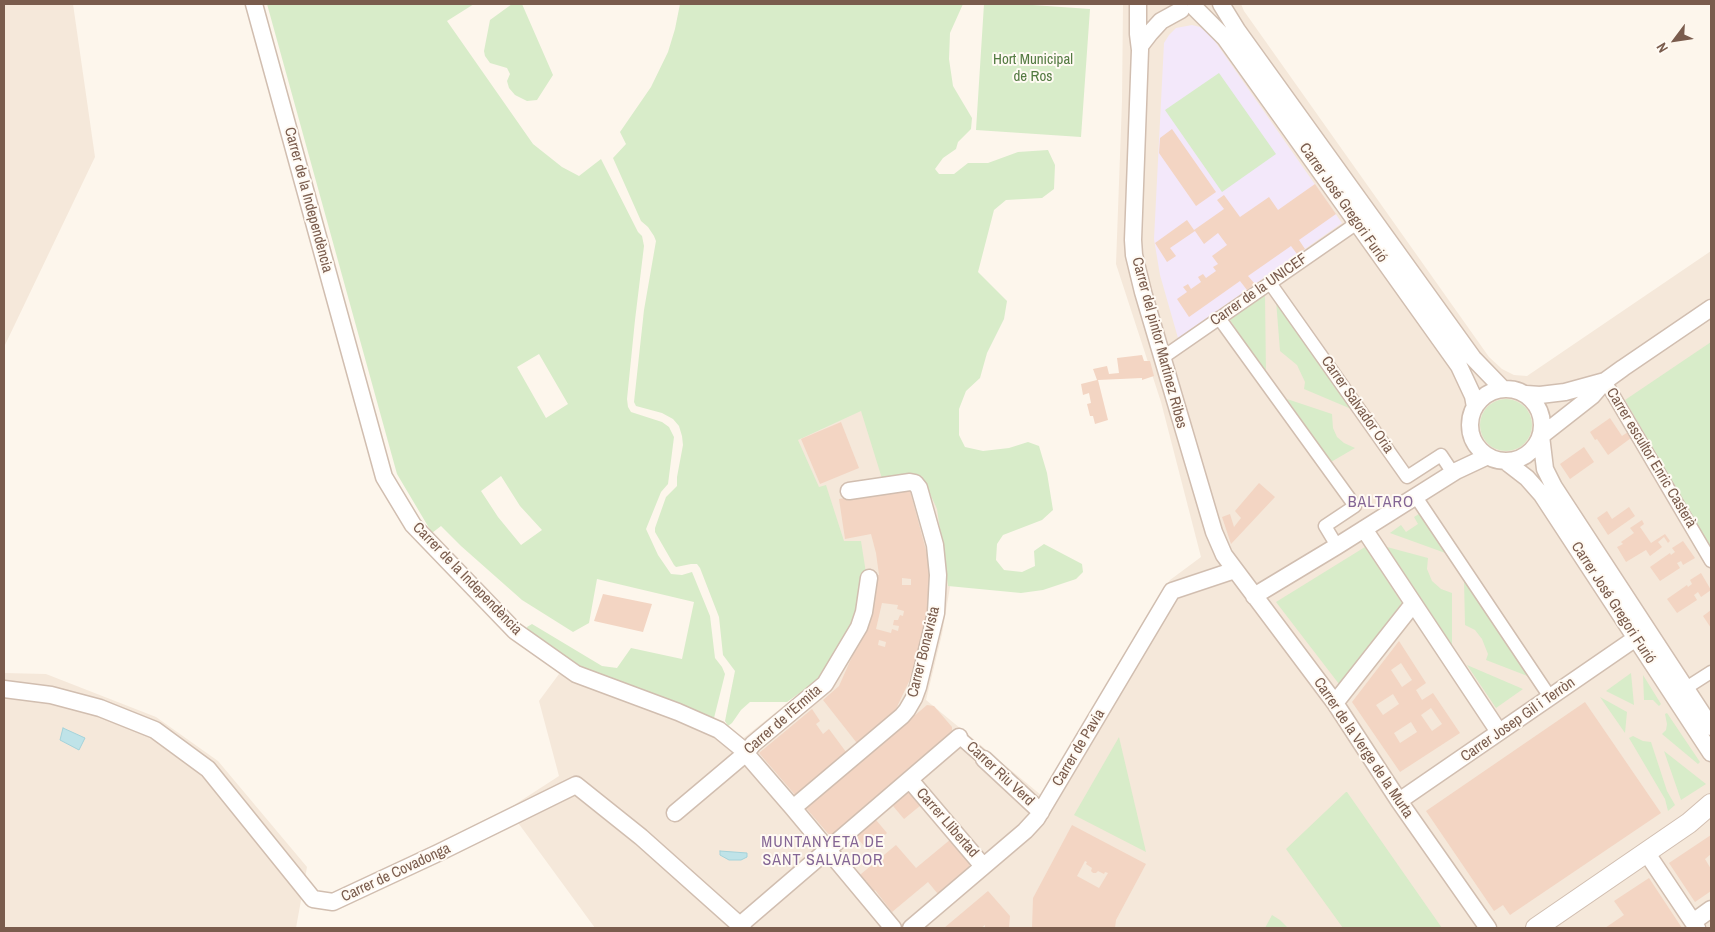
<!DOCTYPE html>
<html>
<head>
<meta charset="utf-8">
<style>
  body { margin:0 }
  #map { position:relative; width:1715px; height:932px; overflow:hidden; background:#fdf6ec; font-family:"Archivo Narrow",sans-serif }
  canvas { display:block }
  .frame { position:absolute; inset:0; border:5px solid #7a5c4d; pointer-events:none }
  .north { position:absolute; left:1650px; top:15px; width:50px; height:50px; -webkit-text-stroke:4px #fffaf3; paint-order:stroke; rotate:239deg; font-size:14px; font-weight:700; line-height:20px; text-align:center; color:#7a5c4d }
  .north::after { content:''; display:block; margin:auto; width:18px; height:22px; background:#7a5c4d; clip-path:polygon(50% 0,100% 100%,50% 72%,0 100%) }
</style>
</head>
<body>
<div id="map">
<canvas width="1715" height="932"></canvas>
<div class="frame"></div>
<div class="north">N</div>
</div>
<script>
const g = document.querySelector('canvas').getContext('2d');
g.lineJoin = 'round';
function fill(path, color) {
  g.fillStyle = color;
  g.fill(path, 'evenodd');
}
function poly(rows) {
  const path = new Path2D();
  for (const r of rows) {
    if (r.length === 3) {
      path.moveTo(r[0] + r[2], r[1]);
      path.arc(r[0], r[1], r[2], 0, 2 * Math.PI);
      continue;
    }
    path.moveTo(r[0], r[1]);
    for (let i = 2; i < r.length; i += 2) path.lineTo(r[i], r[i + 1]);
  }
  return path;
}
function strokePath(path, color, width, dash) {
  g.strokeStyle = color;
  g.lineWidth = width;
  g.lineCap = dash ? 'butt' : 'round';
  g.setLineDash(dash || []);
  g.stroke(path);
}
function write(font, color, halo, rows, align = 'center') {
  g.font = font + ' "Archivo Narrow",sans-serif';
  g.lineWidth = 4;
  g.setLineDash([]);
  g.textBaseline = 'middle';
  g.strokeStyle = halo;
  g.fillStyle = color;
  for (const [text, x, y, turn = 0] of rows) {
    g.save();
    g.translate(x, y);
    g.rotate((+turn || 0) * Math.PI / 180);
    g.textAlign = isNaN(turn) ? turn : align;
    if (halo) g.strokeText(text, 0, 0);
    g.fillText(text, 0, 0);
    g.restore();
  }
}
const residential = poly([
  [4,4,73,4,95,157,4,347],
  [1123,4,1241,4,1244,11,1489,357,1502,369,1514,375,1527,376,1711,251,1711,928,595,928,508,809,559,776,539,701,559,674,741,740,809,686,819,502,795,440,862,409,924,472,938,507,951,581,942,634,926,700,1041,795,1170,580,1201,557,1161,402,1116,264,1122,101],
  [4,673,46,674,156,717,218,761,307,867,296,928,4,928]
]);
const education = poly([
  [1192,25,1200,27,1212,37,1342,223,1178,338,1160,275,1154,239,1164,43,1169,35,1176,28]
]);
const green = poly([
  [267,4,474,4,447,21,533,144,562,167,579,176,601,159,638,232,642,236,644,246,635,320,627,399,628,407,631,412,662,422,669,427,674,437,668,484,661,492,646,529,658,555,671,574,682,575,692,572,710,616,715,658,722,667,725,674,714,718,576,666,528,633,527,627,532,624,602,666,617,668,631,648,682,659,694,602,597,579,589,623,573,632,522,600,461,546,441,526,432,533,397,474],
  [539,354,568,404,546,418,517,367],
  [501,476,520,506,542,530,521,545,498,517,481,491],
  [512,4,522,4,553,75,537,100,527,101,515,95,509,88,507,81,510,74,507,68,490,63,485,56,484,51,490,20],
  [680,4,963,4,950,33,949,59,953,86,972,118,971,129,958,142,956,149,943,158,935,169,939,174,954,174,968,163,988,163,1018,152,1048,150,1055,165,1054,189,1042,198,1006,200,994,210,978,272,1007,301,1004,319,987,353,980,378,966,391,959,409,959,435,965,447,983,451,1009,448,1028,442,1039,446,1047,473,1053,510,1042,520,1003,535,997,544,996,560,1004,570,1022,572,1035,566,1034,551,1044,544,1082,564,1083,572,1076,579,1043,590,1021,593,948,586,937,509,922,476,884,485,861,411,798,440,819,487,826,485,844,541,861,541,866,573,862,611,838,658,815,682,787,702,750,702,741,710,732,723,728,726,725,721,735,671,723,655,719,617,700,568,697,564,691,564,676,567,674,565,655,532,655,528,666,497,677,486,677,477,683,445,682,436,679,426,673,419,662,413,636,406,634,402,644,310,656,241,654,236,648,227,641,221,613,158,626,144,620,132,651,87,668,52,675,29],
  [984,4,1018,4,1090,9,1081,137,976,130],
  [1219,73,1276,154,1222,192,1165,110],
  [1265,294,1266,374,1230,320],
  [1276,300,1356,411,1304,389,1305,382,1297,365,1280,351],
  [1711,342,1711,548,1625,400],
  [1506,425,26],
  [1287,399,1332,414,1333,428,1337,437,1344,443,1355,448,1331,462],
  [1422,512,1448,554,1390,533,1401,525,1406,532,1418,524,1414,517],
  [1365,547,1402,603,1339,684,1276,602],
  [1387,547,1428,558,1427,569,1432,581,1441,589,1452,593,1452,645],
  [1464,579,1530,677,1486,660,1488,654,1482,639,1475,630,1465,625],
  [1467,665,1523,689,1496,708],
  [1631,673,1634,705,1606,691],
  [1643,675,1661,704,1659,706,1653,700,1644,700],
  [1600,697,1627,712,1625,733],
  [1667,713,1700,762,1698,764,1662,734,1666,730,1667,724,1665,714],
  [1633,736,1643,741,1651,742,1667,791,1675,805,1668,811,1665,799,1629,738],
  [1119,737,1146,852,1074,815],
  [1664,751,1706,784,1681,800],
  [1346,792,1347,792,1442,928,1343,928,1286,849],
  [1272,915,1280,920,1288,928,1265,928]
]);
const water = poly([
  [63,728,85,738,79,750,60,740,63,728],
  [720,851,747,853,747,857,741,860,729,860,720,855,720,851]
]);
const building = poly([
  [1172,129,1216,192,1196,206,1159,153,1160,138],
  [1315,184,1336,214,1299,240,1305,249,1297,254,1291,246,1248,276,1255,284,1247,290,1240,281,1189,317,1177,299,1187,292,1183,287,1188,284,1191,289,1201,282,1198,277,1203,274,1206,278,1216,271,1213,267,1218,264,1212,256,1227,245,1218,233,1204,244,1195,231,1170,248,1176,256,1167,262,1155,243,1187,220,1194,230,1224,209,1217,200,1224,195,1240,217,1269,197,1278,210],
  [1142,355,1144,361,1150,361,1154,376,1142,380,1142,378,1098,380,1108,420,1095,424,1093,416,1090,416,1087,404,1091,403,1089,393,1083,395,1081,384,1097,380,1093,369,1107,366,1109,374,1119,373,1117,358],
  [1610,418,1622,436,1628,432,1631,438,1608,455,1597,439,1595,440,1590,432],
  [841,422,859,468,820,484,801,439],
  [1584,447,1594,462,1570,479,1560,464],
  [1259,483,1275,497,1231,544,1222,517,1230,514,1234,527,1241,518,1235,511],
  [909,487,930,565,930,590,925,627,913,673,896,709,886,723,860,747,823,700,839,686,871,614,875,575,879,575,876,553,871,534,845,539,839,499],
  [902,578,911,579,911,585,902,585],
  [882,603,898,605,897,609,904,611,903,616,900,615,898,620,894,620,893,625,899,626,898,631,892,629,891,633,876,629],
  [879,640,886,642,885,647,878,645],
  [1629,507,1635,516,1608,535,1597,518,1607,511,1612,519],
  [1642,520,1644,524,1640,527,1651,543,1665,534,1670,541,1668,543,1664,537,1658,542,1662,547,1650,556,1646,550,1626,562,1617,547,1623,544,1621,542,1634,533,1630,528],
  [1683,541,1695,558,1683,565,1681,561,1677,563,1680,568,1660,581,1650,567,1670,553,1671,555,1675,552,1672,548],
  [1701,573,1711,590,1701,597,1698,592,1694,595,1697,600,1677,613,1667,599,1687,585,1688,587,1692,584,1690,580],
  [603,594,652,604,643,632,594,621],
  [1711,610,1711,628,1703,616],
  [1399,641,1426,683,1416,690,1422,700,1433,693,1460,733,1400,772,1352,702],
  [1401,663,1412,680,1402,687,1391,670],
  [1393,694,1399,704,1383,715,1376,705],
  [1431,708,1442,724,1432,731,1421,715],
  [1411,722,1417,732,1400,743,1394,733],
  [1585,702,1661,813,1510,915,1503,905,1494,911,1426,811],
  [927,705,934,706,952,727,952,734,831,837,806,808],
  [812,709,820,721,816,724,823,734,829,729,849,756,796,796,759,753],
  [909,792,921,805,904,819,893,806],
  [876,820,887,833,868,850,856,837],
  [1072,825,1146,864,1116,920,1115,928,1032,928,1033,898],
  [1085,861,1087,862,1086,864,1092,868,1091,871,1093,873,1096,873,1098,871,1104,874,1105,872,1108,873,1099,888,1077,876],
  [1711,835,1711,854,1705,859,1711,869,1711,891,1695,902,1669,863],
  [951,839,970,861,969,868,938,894,928,882,892,912,875,890,874,891,867,883,867,881,866,882,861,876,861,874,896,845,916,868],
  [1649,878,1682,928,1605,928,1624,915,1614,901],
  [988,891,1010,916,1009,928,985,928,985,925,981,928,944,928]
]);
const pedestrian = poly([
  [1270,283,1407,477,1441,455,1453,473],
  [1219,318,1355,506,1325,526,1337,546],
  [1162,358,1357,223],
  [1605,381,1711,561],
  [1416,497,1550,697],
  [1686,688,1711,672],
  [959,737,984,759]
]);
const minor = poly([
  [254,4,384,477,413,525,515,631,576,674,678,712,719,730,741,748,793,808,893,928],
  [1138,4,1138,34,1140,50,1133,240,1134,255,1143,292,1214,532,1224,555,1335,703,1399,801,1488,928],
  [1221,4,1237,30,1473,358,1502,388],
  [1195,8,1225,38,1459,366,1473,396,1475,407],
  [1140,46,1150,33,1161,21,1181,10],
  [1711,308,1623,368,1605,381,1592,396,1541,436,1545,469,1554,487,1711,727],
  [1506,425,36],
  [1526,394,1540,395,1565,392,1605,381],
  [1505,461,1527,478,1542,495,1711,753],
  [1364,529,1499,732],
  [1254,596,1337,546,1456,471,1488,456],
  [4,689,51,695,100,708,155,730,208,769,313,899,333,902,438,853,576,785,641,837,743,928],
  [1335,703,1413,604],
  [984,759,1041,812],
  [910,780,983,866],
  [1399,801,1636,638],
  [793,808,902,716,907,710,914,698,918,687,936,613,938,575,935,545,919,488,915,483,910,482,849,491],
  [675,813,745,754,753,744,825,684,859,627,864,612,869,578],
  [1646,852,1697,928],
  [1693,922,1711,909],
  [740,925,959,737],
  [911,928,1025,831,1037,818,1172,591,1235,570]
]);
const tertiary = poly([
  [1536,928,1689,823,1711,804]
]);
const parkNames = [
  ["Hort Municipal",1033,60],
  ["de Ros",1033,77]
];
const streetNames = [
  ["Carrer de la Independència",308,200,75],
  ["Carrer José Gregori Furió",1343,203,55],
  ["Carrer de la UNICEF",1259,290,-35],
  ["Carrer del pintor Martinez Ribes",1159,343,75],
  ["Carrer Salvador Oria",1357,405,55],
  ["Carrer escultor Enric Casterà",1651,458,59],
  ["Carrer de la Independència",467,579,46],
  ["Carrer José Gregori Furió",1613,603,57],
  ["Carrer Bonavista",924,652,-76],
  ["Carrer de l'Ermita",783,720,-41],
  ["Carrer Josep Gil i Terròn",1518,720,-35],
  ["Carrer de Pavia",1079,748,-59],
  ["Carrer de la Verge de la Murta",1363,748,56],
  ["Carrer Riu Verd",1000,774,43],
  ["Carrer Llibertad",947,823,49],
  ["Carrer de Covadonga",396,873,-25]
];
const neighbourhoodNames = [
  ["BALTARO",1381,503],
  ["MUNTANYETA DE",823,843],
  ["SANT SALVADOR",823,861]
];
fill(residential, '#f5e8da');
fill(education, '#f3e8fa');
fill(green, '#d8ecc9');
fill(water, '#bfe3e8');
strokePath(water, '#a5d3da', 1);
fill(building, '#f3d5c3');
strokePath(pedestrian, '#d1beb0', 15);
strokePath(minor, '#d1beb0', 19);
strokePath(tertiary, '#d1beb0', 22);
strokePath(pedestrian, '#fff', 12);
strokePath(minor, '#fff', 16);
strokePath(tertiary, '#fff', 20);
write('15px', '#537a41', '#fffaf3', parkNames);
write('15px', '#7a5c4d', '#fffaf3', streetNames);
g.letterSpacing = '1px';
write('16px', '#846695', '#fffaf3', neighbourhoodNames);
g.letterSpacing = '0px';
</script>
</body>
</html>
